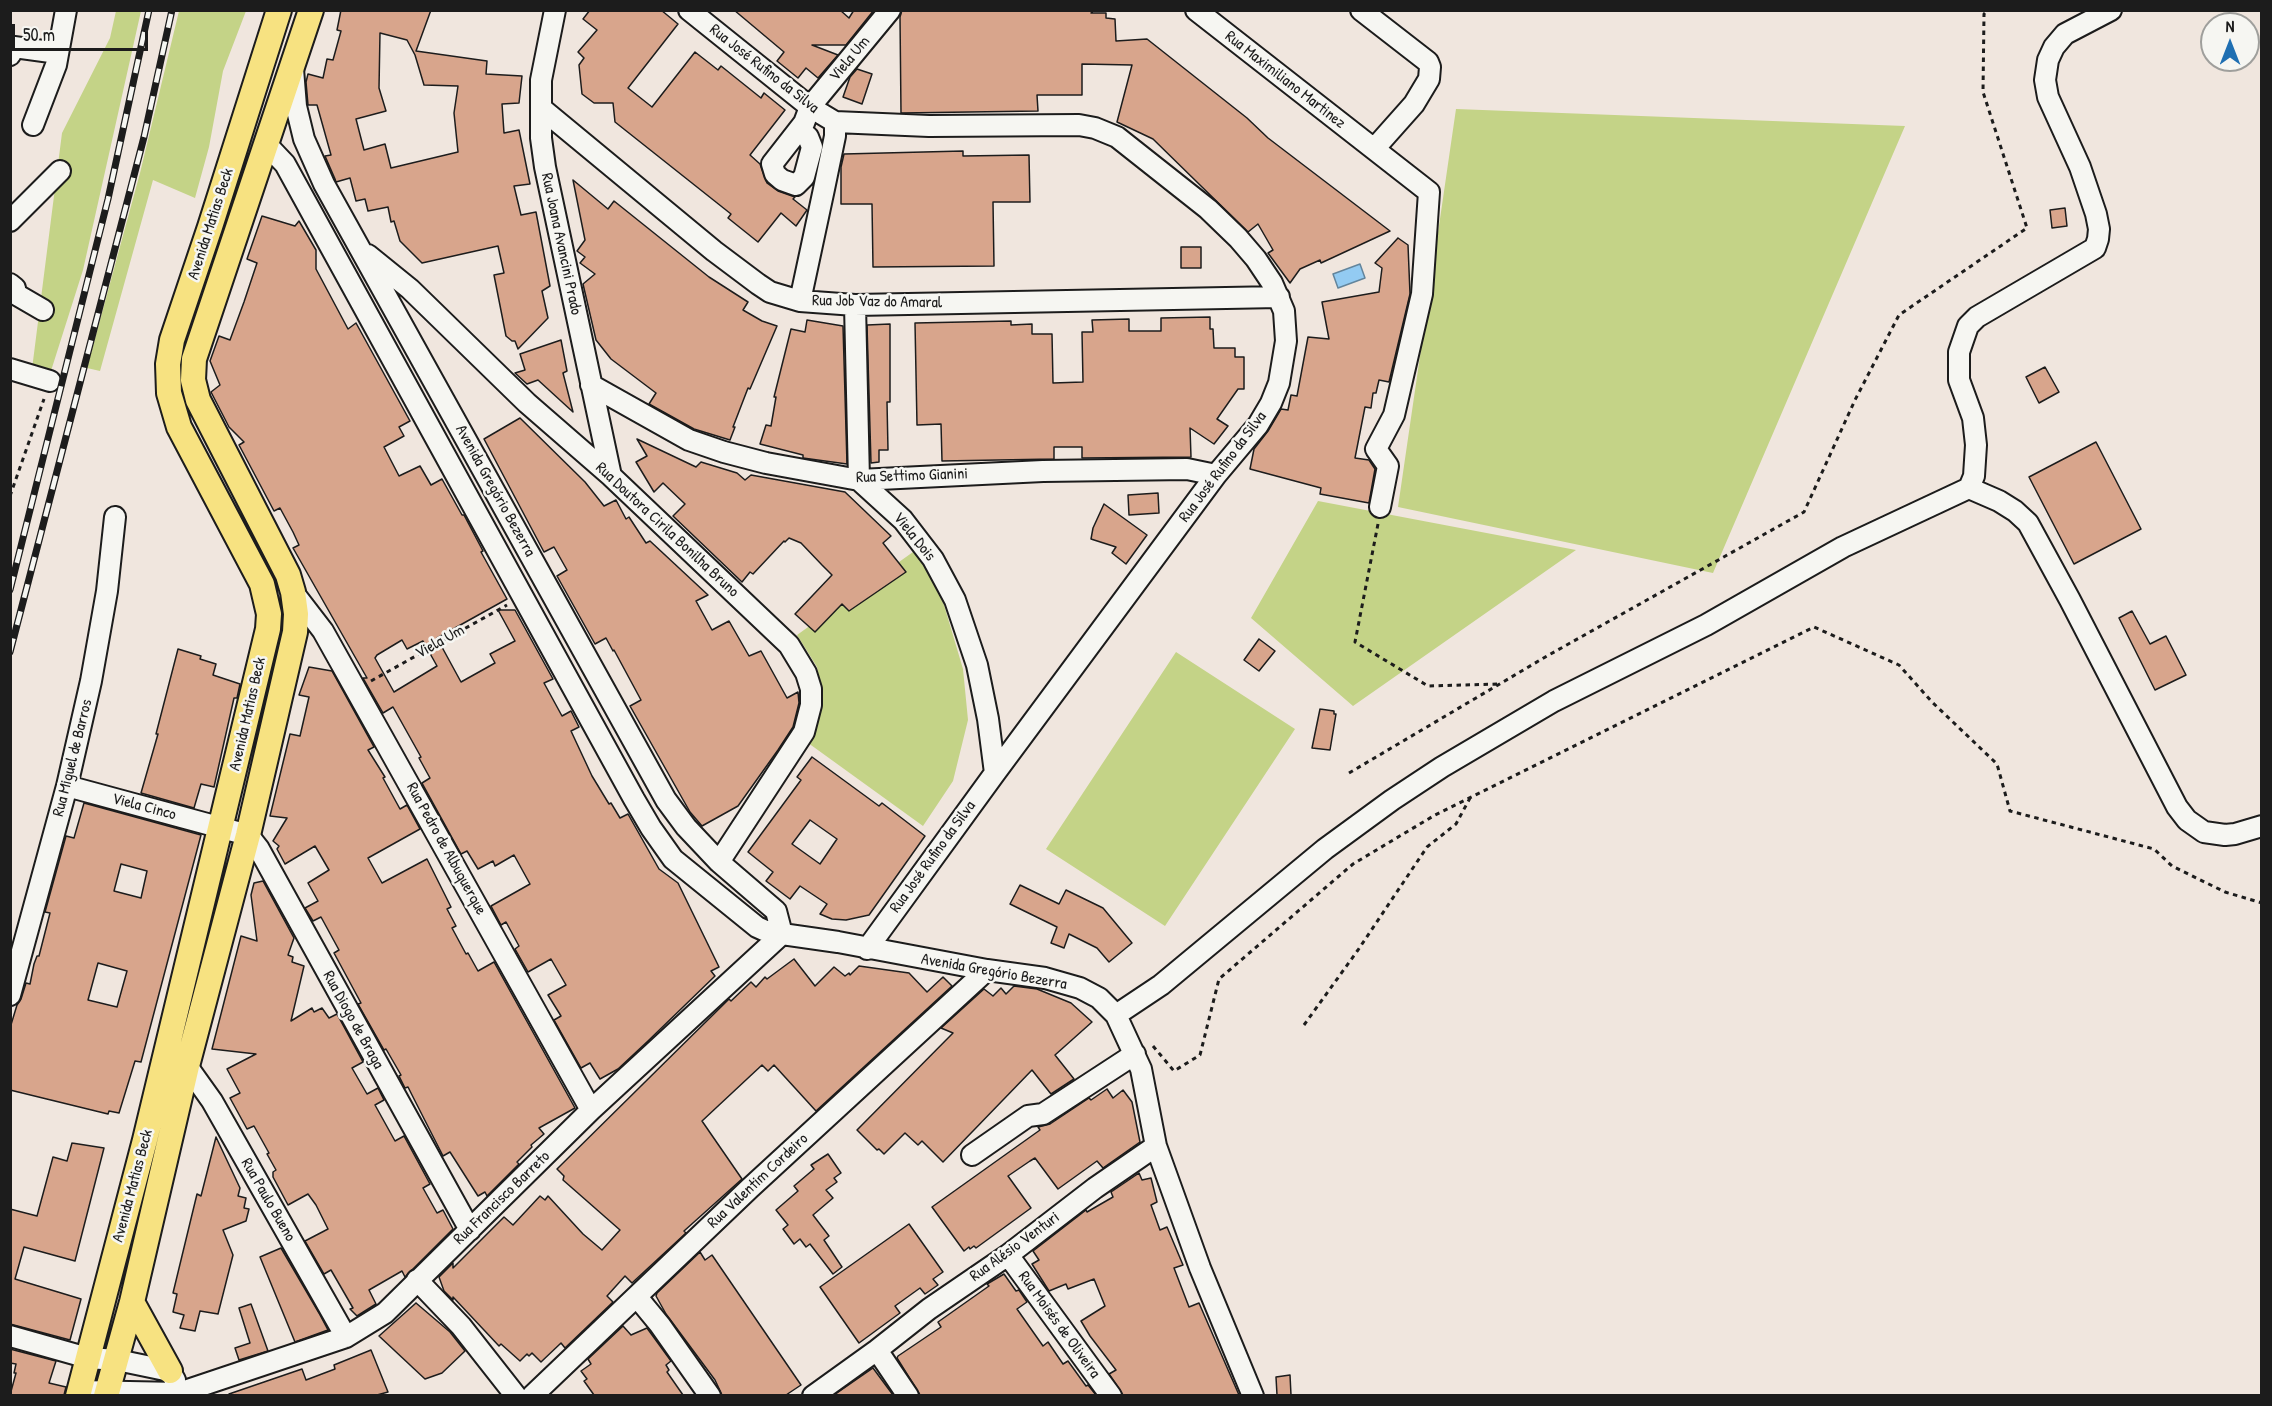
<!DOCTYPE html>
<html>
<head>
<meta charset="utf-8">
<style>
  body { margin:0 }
  #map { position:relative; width:2272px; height:1406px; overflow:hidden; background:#f0e6de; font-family:"Patrick Hand",sans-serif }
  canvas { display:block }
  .frame { position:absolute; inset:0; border:12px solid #1c1c1c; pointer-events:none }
  .north { position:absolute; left:2200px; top:12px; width:60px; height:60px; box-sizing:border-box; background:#f6f6f2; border:2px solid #9f9f9c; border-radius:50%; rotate:0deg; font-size:16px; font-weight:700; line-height:24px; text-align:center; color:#1c1c1c }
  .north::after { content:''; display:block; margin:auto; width:21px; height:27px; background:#1f6fb2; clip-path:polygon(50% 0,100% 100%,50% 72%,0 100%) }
  .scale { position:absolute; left:12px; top:24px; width:136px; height:27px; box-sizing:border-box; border:3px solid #1c1c1c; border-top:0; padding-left:8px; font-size:18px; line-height:21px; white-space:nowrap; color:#1c1c1c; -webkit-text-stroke:4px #f6f6f2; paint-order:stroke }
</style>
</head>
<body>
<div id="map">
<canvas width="2272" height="1406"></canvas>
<div class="frame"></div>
<div class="north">N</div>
<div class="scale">50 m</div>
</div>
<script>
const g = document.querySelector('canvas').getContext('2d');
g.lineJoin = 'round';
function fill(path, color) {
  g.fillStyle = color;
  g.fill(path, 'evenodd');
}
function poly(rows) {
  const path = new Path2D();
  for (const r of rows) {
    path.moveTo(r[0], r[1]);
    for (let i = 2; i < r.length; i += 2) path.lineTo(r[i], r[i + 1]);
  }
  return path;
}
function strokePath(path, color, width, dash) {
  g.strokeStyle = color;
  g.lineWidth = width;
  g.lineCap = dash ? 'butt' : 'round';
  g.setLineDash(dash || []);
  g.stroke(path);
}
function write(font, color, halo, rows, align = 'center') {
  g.font = font + ' "Patrick Hand",sans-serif';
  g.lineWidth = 5;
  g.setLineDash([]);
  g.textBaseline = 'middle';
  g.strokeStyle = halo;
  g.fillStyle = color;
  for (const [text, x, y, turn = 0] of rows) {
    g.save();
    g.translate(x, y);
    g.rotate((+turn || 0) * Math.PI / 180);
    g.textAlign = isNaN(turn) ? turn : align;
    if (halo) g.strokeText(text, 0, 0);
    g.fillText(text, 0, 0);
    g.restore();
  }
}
const green = poly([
  [116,11,141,11,83,270,50,374,32,369,62,133,110,38],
  [179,11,246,11,223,71,209,147,195,198,153,180,100,371,87,368,140,173],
  [1456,109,1905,126,1713,573,1398,507],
  [1318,501,1576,550,1353,706,1251,618],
  [913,552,923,562,944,605,963,669,968,720,953,781,923,826,804,740,815,723,821,694,817,667,797,635],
  [1176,652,1295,729,1165,926,1046,849]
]);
const water = poly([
  [1360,264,1365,278,1338,288,1333,274,1360,264]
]);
const building = poly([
  [341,10,431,10,416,51,487,61,486,74,522,76,519,103,502,104,504,133,519,130,530,184,514,186,521,215,536,212,550,286,542,291,548,318,518,349,515,341,512,341,506,336,494,275,504,273,498,246,422,263,400,241,394,221,391,222,388,207,368,211,365,199,356,201,350,178,336,182,335,179,325,156,331,155,317,105,308,105,306,82,308,74,323,78,327,59,333,60,341,31,337,30,341,10],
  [380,33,407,40,415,55,424,85,458,86,454,113,458,152,391,168,385,144,364,150,356,119,386,111,379,88,380,33],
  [590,10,661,10,678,24,628,88,652,107,695,52,718,70,721,66,761,98,764,93,785,110,750,155,760,164,767,183,778,191,795,197,793,199,807,210,796,226,781,213,758,242,728,218,731,214,615,122,613,103,594,103,582,94,579,65,584,58,578,52,597,30,583,19,590,10],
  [734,10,840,10,849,18,854,10,874,10,846,45,812,45,838,55,818,78,806,68,798,78,777,61,784,52,734,10],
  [902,10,1094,10,1091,13,1106,13,1106,18,1115,19,1116,41,1147,39,1247,118,1268,138,1390,231,1321,263,1320,260,1300,269,1290,283,1268,253,1273,250,1258,224,1248,232,1153,139,1117,122,1132,65,1082,64,1082,95,1037,95,1038,111,901,113,900,17,902,10],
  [857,69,872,74,862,104,843,97,850,77,857,69],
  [963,151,963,156,1029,155,1030,202,993,202,994,266,873,267,872,204,841,204,841,167,844,154,963,151],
  [573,180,608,209,614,201,709,277,748,302,743,310,762,321,777,326,750,389,748,388,733,427,735,427,730,440,694,429,649,404,656,393,611,359,596,340,583,284,595,274,580,263,585,257,577,251,585,240,573,180],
  [2065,208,2067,226,2052,228,2050,210,2065,208],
  [262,216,295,226,299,221,316,250,316,269,348,329,356,323,410,421,399,427,404,436,384,447,399,476,420,466,431,485,442,479,462,515,464,515,483,551,481,552,507,599,437,638,461,682,495,663,490,654,515,641,498,610,515,610,553,679,544,683,562,716,571,711,579,727,571,731,592,776,609,804,611,803,620,818,628,814,659,869,678,883,719,967,711,971,715,976,648,1041,618,1069,600,1079,590,1063,581,1068,554,1020,561,1016,548,995,566,985,551,959,528,972,515,949,519,946,506,922,501,925,491,906,530,884,514,855,495,866,493,861,478,869,467,851,461,854,422,783,430,778,419,758,421,757,393,707,383,713,363,678,367,678,293,548,299,545,293,532,280,508,274,511,239,445,244,442,229,427,211,392,220,385,210,361,219,336,230,340,244,302,257,263,247,259,262,216],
  [402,640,407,649,423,641,437,666,394,692,375,658,377,655,402,640],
  [1398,238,1408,245,1410,294,1389,382,1379,380,1376,393,1373,393,1371,408,1365,407,1355,458,1369,460,1375,469,1369,503,1320,494,1321,488,1250,469,1254,449,1268,431,1281,409,1288,410,1291,395,1297,396,1308,337,1329,339,1322,302,1379,292,1382,268,1375,263,1398,238],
  [1181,247,1201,247,1201,268,1181,268,1181,247],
  [1210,317,1210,329,1213,329,1214,348,1235,348,1235,357,1244,357,1244,389,1238,389,1217,419,1228,426,1214,444,1190,428,1191,457,1082,458,1082,447,1054,447,1054,459,942,461,941,424,917,425,915,323,1011,321,1011,325,1032,324,1032,334,1052,334,1053,383,1083,382,1082,332,1093,332,1092,320,1129,319,1129,331,1161,331,1161,318,1210,317],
  [807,320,843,326,847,464,803,458,803,455,760,444,766,425,771,426,776,397,774,397,791,329,805,332,807,320],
  [890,324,890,402,887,402,888,450,879,450,879,462,871,463,867,325,890,324],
  [561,340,567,371,563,373,573,412,538,380,527,384,515,373,525,370,520,354,561,340],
  [2045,367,2059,392,2039,403,2026,377,2045,367],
  [520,418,585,482,604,506,616,500,626,519,629,517,646,543,650,541,708,595,696,601,712,630,729,621,749,656,761,651,787,698,798,692,799,703,793,727,778,750,738,806,702,826,690,812,630,706,641,700,614,650,613,651,606,638,595,644,557,576,567,570,554,547,544,552,484,439,520,418],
  [637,439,696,467,701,462,737,473,745,480,751,475,845,492,891,536,883,543,906,572,849,611,842,604,815,632,795,614,832,575,822,565,801,543,789,538,785,542,784,541,753,574,750,572,742,582,673,516,685,504,663,483,654,492,636,462,647,456,637,439],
  [2096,442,2141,529,2074,564,2029,477,2096,442],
  [1158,493,1159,513,1129,515,1128,495,1158,493],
  [1104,504,1147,535,1126,564,1112,553,1116,547,1091,539,1093,528,1104,504],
  [2132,611,2150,644,2166,636,2186,675,2155,690,2119,618,2132,611],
  [1259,639,1275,651,1259,671,1244,660,1259,639],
  [178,649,201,656,200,659,216,664,213,675,240,684,237,698,234,698,214,787,201,784,194,808,141,793,158,734,156,734,178,649],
  [309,667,332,671,374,747,368,750,385,777,383,778,400,809,407,805,420,829,368,858,382,883,427,859,451,907,447,909,456,926,452,928,466,954,468,953,478,971,494,962,575,1108,539,1128,544,1134,531,1145,532,1147,517,1162,519,1164,487,1196,485,1192,478,1196,450,1152,443,1156,412,1095,408,1087,405,1088,399,1076,401,1075,386,1049,384,1050,358,1004,361,1003,334,953,339,950,321,917,313,921,305,908,318,901,308,883,329,870,315,846,285,864,277,849,279,846,273,841,287,818,270,816,290,734,300,736,309,697,299,695,309,667],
  [1320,709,1334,711,1334,714,1336,714,1330,750,1312,748,1320,709],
  [812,757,879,806,882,803,925,836,869,915,846,920,832,919,820,914,827,904,800,886,790,899,766,881,773,872,748,852,801,780,797,777,812,757],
  [810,820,837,839,820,864,792,844,810,820],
  [84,803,201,835,141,1062,135,1061,119,1113,109,1111,108,1114,10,1090,10,1028,17,1005,21,999,26,983,30,984,34,964,37,956,39,956,50,913,45,912,66,836,74,838,84,803],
  [121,864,147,871,141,898,114,891,121,864],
  [98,963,127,971,117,1007,88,1000,98,963],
  [263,881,294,938,288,955,293,957,292,962,304,966,291,1021,312,1008,314,1012,322,1008,329,1018,337,1014,363,1062,352,1068,367,1094,378,1088,384,1100,375,1105,395,1141,404,1136,430,1184,423,1188,437,1213,443,1210,453,1229,405,1277,402,1271,369,1290,376,1304,357,1316,350,1309,353,1308,331,1270,324,1274,305,1241,328,1229,316,1205,308,1194,288,1205,273,1177,273,1172,276,1170,267,1154,269,1153,254,1126,247,1129,230,1098,240,1093,227,1069,256,1054,212,1049,241,936,257,941,251,895,254,883,263,881],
  [1020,885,1059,904,1066,890,1103,908,1132,943,1109,962,1097,948,1069,934,1064,948,1051,943,1057,927,1010,904,1020,885],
  [794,959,815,986,834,967,845,976,849,973,850,975,859,966,909,973,927,992,943,977,952,986,816,1111,774,1065,768,1071,762,1065,702,1121,742,1179,684,1231,686,1233,632,1283,625,1276,607,1296,613,1302,565,1348,561,1343,541,1362,532,1353,529,1356,527,1354,520,1361,501,1344,499,1346,453,1297,453,1300,444,1291,439,1277,453,1263,453,1268,504,1217,513,1225,540,1196,545,1200,548,1196,583,1234,602,1250,620,1230,563,1180,564,1176,557,1169,729,999,731,1001,751,982,756,987,765,977,767,979,794,959],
  [1014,986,1037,989,1071,1003,1092,1022,1055,1055,1074,1079,1051,1094,1032,1070,943,1162,922,1141,918,1145,905,1133,884,1154,879,1149,877,1150,857,1130,953,1033,941,1028,984,989,993,996,1001,988,1006,994,1014,986],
  [1107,1089,1113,1098,1123,1090,1132,1102,1140,1142,1103,1168,1097,1161,1058,1189,1035,1158,1030,1161,1008,1176,1031,1208,976,1248,974,1246,970,1249,969,1247,964,1251,932,1207,1040,1130,1038,1127,1050,1124,1089,1098,1091,1100,1107,1089],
  [216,1137,240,1188,238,1196,246,1198,244,1208,249,1209,246,1221,223,1230,233,1255,218,1314,200,1311,195,1331,180,1328,184,1315,173,1312,177,1294,173,1293,197,1194,201,1196,216,1137],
  [72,1143,104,1148,75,1261,24,1247,15,1279,81,1299,70,1340,10,1324,10,1209,37,1216,53,1157,67,1161,72,1143],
  [828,1154,841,1173,834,1178,837,1182,826,1190,833,1198,813,1215,829,1236,824,1240,842,1267,833,1274,810,1244,806,1247,800,1239,794,1244,783,1229,788,1225,776,1210,798,1191,794,1186,814,1169,811,1165,828,1154],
  [1139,1173,1142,1180,1151,1178,1157,1202,1151,1205,1160,1230,1167,1227,1183,1265,1174,1268,1189,1307,1199,1303,1239,1395,1123,1395,1109,1374,1116,1370,1090,1336,1081,1321,1105,1306,1094,1279,1068,1289,1066,1284,1049,1291,1032,1264,1039,1260,1033,1251,1086,1210,1087,1212,1113,1197,1111,1192,1139,1173],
  [909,1224,943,1272,933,1279,938,1285,925,1294,920,1288,895,1306,900,1313,859,1343,820,1287,909,1224],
  [281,1248,319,1313,328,1330,295,1342,260,1257,281,1248],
  [700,1252,705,1260,712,1255,801,1385,786,1395,722,1395,715,1380,666,1314,656,1296,657,1293,700,1252],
  [1004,1274,1016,1291,1019,1290,1027,1302,1017,1309,1043,1346,1048,1342,1063,1364,1068,1361,1086,1386,1088,1385,1096,1395,920,1395,897,1358,898,1356,941,1327,938,1322,989,1286,987,1284,1004,1274],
  [416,1303,450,1332,465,1351,442,1373,425,1379,379,1336,416,1303],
  [251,1304,268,1351,239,1360,235,1348,250,1343,239,1308,251,1304],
  [623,1326,631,1335,647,1328,671,1361,666,1365,669,1370,667,1372,683,1395,594,1395,584,1381,587,1379,581,1371,591,1364,588,1359,623,1326],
  [10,1349,56,1361,49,1383,66,1387,64,1395,10,1395,16,1373,14,1373,16,1364,10,1363,10,1349],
  [371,1350,388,1392,377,1395,229,1395,229,1394,302,1369,306,1380,335,1369,334,1365,371,1350],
  [873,1368,893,1395,834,1395,873,1368],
  [1290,1375,1291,1395,1277,1395,1276,1377,1290,1375]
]);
const path = poly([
  [10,496,44,399],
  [1378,524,1355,642,1428,686,1498,684],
  [371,681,507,605],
  [1349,773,1547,656,1804,512,1855,400,1899,315,2027,228,1983,92,1984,14,1988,10],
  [1304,1025,1358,950,1427,847,1456,824,1470,798],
  [1153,1046,1174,1071,1200,1055,1219,979,1353,864,1435,815,1814,627,1899,665,1932,702,1997,764,2010,811,2154,849,2172,866,2225,892,2262,903]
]);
const minor = poly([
  [555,10,541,80,541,138,545,167,611,476],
  [689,10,810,107,835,122,929,126,1079,125,1095,128,1117,137,1208,209,1238,238,1256,259,1272,283,1284,311,1286,341,1279,383,1271,403,1258,425,1216,475,995,773,867,949],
  [1196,10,1429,192,1422,294,1394,415,1376,449,1388,466,1380,507],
  [1361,10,1428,62,1430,67,1429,79,1414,104,1374,149],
  [10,55,14,47,58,53],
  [293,69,296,106,304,139,324,184,666,800,686,827,719,862,776,911,782,934],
  [541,108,714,251,758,284,770,292,800,301,855,305,1279,297],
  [33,125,56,65,66,10],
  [799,130,808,137,812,147,804,177,796,185,782,180,775,174,772,164,804,123,810,107,890,10],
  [267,145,285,164,634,799,651,828,673,859,757,927,768,932,838,942,987,970,1045,978,1080,988,1099,998,1116,1015,1141,1069,1156,1146,1200,1268,1253,1396],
  [10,221,60,171],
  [368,255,410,289,527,403,611,476,789,645,806,673,811,689,811,705,804,732,719,862],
  [10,284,15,288,12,292,43,310],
  [800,301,824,189,835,136,835,122],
  [855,305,859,480,903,520,933,559,955,600,977,665,988,719,995,773],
  [10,369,50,381],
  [591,385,689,440,724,452,766,463,859,480,1043,471,1187,469,1216,475],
  [1969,488,1999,501,2015,511,2028,523,2070,600,2177,807,2187,820,2204,832,2225,835,2235,834,2262,826],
  [293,592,323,631,591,1110],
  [67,786,248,835,259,849,470,1230],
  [10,995,67,786,91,681,107,591,115,517],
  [1116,1015,1161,985,1325,849,1392,800,1442,767,1554,701,1706,625,1843,547,1969,488,1974,476,1976,445,1973,418,1959,380,1959,352,1968,326,1977,317,2095,248,2098,239,2099,229,2096,214,2080,167,2048,97,2045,80,2048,60,2054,47,2065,34,2111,10],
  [187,1066,212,1101,346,1337],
  [972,1155,1028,1116,1043,1114,1135,1054],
  [1008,1255,1111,1396],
  [417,1280,461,1326,516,1396],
  [637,1297,660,1325,710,1396],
  [10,1336,88,1358,117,1360,170,1371,175,1380],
  [877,1350,908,1396],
  [79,1391,179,1393,346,1337,385,1313,591,1110,782,934],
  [532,1396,750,1188,987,970],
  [813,1396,877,1350,929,1309,1008,1255,1095,1188,1156,1146]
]);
const major = poly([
  [132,1302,170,1371],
  [78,1396,145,1140,268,629,269,614,262,584,179,427,169,393,168,364,172,340,210,227,279,10],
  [106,1396,132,1302,187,1066,248,835,295,632,296,614,293,592,288,575,198,400,193,380,194,359,311,10]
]);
const rail = poly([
  [10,590,108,199,149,10],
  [10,652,144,137,172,10]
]);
const streetNames = [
  ["Viela Um",850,59,-50],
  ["Rua José Rufino da Silva",764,69,38],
  ["Rua Maximiliano Martinez",1285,80,38],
  ["Avenida Matias Beck",211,224,-72],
  ["Rua Joana Avancini Prado",561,244,78],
  ["Rua Job Vaz do Amaral",877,302,1],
  ["Rua José Rufino da Silva",1223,467,-53],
  ["Rua Settimo Gianini",912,476,-2],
  ["Avenida Gregório Bezerra",495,491,61],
  ["Rua Doutora Cirila Bonilha Bruno",667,530,43],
  ["Viela Dois",914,537,51],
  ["Viela Um",440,642,-29],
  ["Avenida Matias Beck",248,714,-77],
  ["Rua Miguel de Barros",73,758,-76],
  ["Viela Cinco",144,807,15],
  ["Rua Pedro de Albuquerque",446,849,61],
  ["Rua José Rufino da Silva",933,857,-54],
  ["Avenida Gregório Bezerra",994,972,10],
  ["Rua Diogo de Braga",353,1020,61],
  ["Rua Valentim Cordeiro",758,1181,-43],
  ["Avenida Matias Beck",133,1186,-75],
  ["Rua Francisco Barreto",502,1198,-44],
  ["Rua Paulo Bueno",268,1200,60],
  ["Rua Alésio Venturi",1015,1247,-36],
  ["Rua Moisés de Oliveira",1059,1325,54]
];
fill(green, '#c4d387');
fill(water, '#93cbf2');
strokePath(water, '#63859c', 1.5);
fill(building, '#d8a58c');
strokePath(building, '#1c1c1c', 1.5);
strokePath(minor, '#1c1c1c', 24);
strokePath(major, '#1c1c1c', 28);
strokePath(path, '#1c1c1c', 3, [4.5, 4.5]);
strokePath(minor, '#f6f6f2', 20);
strokePath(major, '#f7e281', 24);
strokePath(rail, '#1c1c1c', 7);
strokePath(rail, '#f6f6f2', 4.5, [14]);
write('16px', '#1c1c1c', '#f6f6f2', streetNames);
</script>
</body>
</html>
